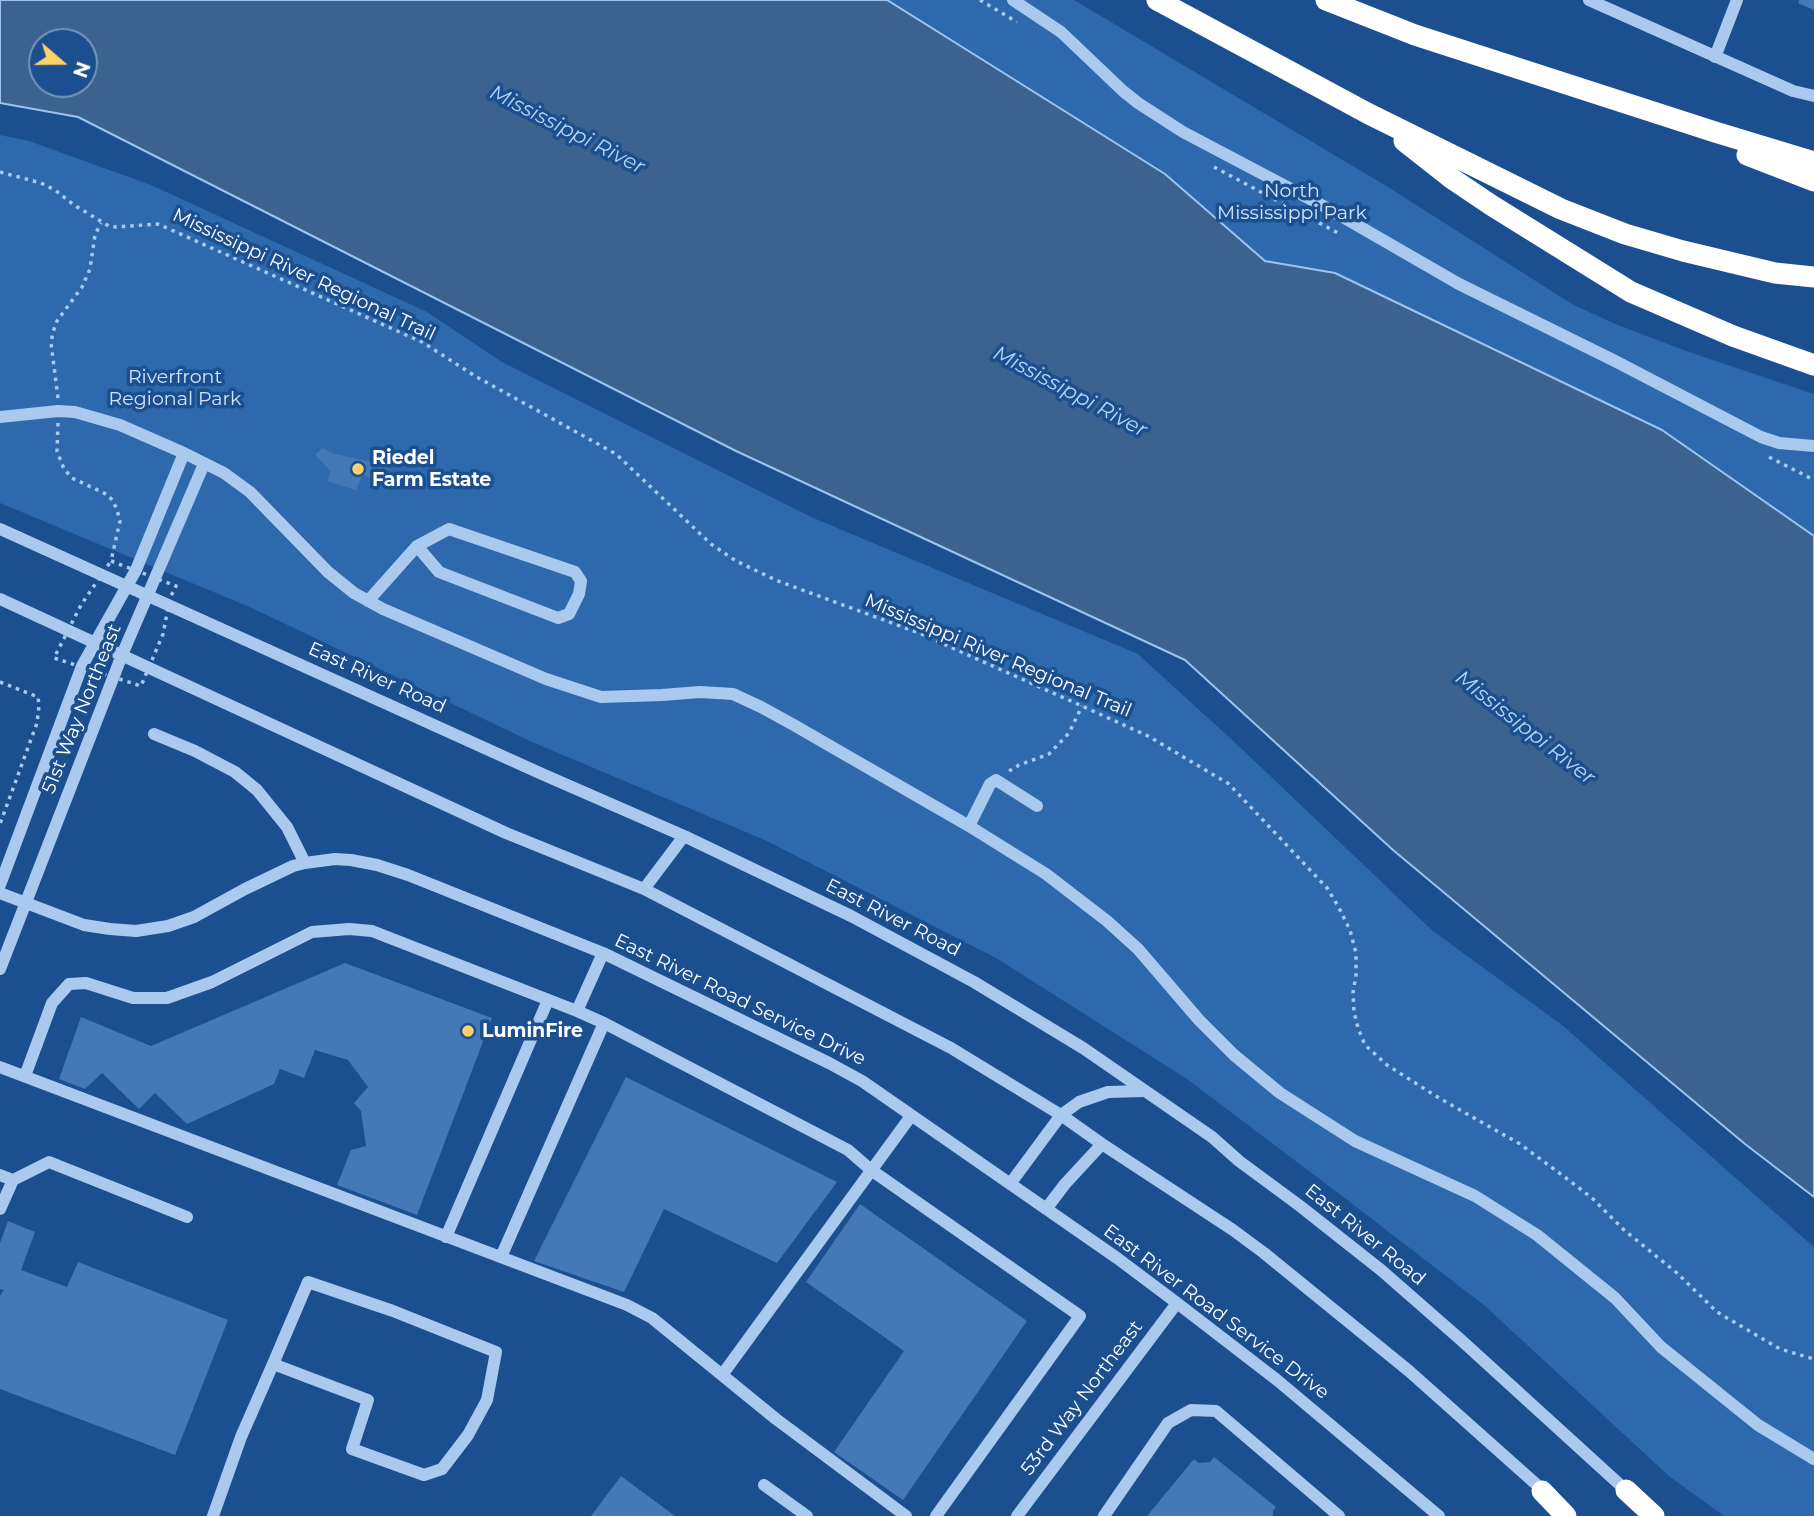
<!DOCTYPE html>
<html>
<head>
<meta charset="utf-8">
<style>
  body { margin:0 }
  #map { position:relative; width:1814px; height:1516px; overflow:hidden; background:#1b4f8f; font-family:Montserrat,sans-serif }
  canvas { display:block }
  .north { position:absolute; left:28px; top:28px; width:70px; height:70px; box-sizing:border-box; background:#1b4f8f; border:2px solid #7695bc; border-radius:50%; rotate:110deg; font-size:19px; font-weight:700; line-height:28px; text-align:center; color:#fff }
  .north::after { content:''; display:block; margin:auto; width:24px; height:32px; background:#ffd166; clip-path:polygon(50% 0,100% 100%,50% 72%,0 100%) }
</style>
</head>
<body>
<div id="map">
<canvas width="1814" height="1516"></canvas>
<div class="north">N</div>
</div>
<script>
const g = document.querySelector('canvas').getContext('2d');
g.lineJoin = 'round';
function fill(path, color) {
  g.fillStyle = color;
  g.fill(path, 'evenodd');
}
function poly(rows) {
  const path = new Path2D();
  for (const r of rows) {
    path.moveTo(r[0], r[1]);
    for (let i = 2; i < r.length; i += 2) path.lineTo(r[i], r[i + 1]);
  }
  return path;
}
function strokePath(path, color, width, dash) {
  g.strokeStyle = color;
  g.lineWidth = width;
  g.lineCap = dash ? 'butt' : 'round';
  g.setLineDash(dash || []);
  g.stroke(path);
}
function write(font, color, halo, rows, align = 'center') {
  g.font = font + ' Montserrat,sans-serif';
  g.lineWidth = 7;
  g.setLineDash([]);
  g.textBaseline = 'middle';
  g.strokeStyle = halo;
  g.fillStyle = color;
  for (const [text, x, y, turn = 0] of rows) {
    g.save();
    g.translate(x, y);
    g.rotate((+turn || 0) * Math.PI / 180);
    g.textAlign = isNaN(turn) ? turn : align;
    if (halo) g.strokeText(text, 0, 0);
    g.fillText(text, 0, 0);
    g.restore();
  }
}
const green = poly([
  [887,0,1074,0,1388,187,1572,304,1613,323,1686,351,1814,394,1814,536,1662,430,1335,273,1265,261,1165,174],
  [0,135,29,141,151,185,427,312,502,362,811,517,1138,654,1243,750,1433,931,1562,1025,1814,1247,1814,1516,1724,1516,1670,1477,1485,1306,1342,1196,1187,1079,996,958,767,841,532,742,252,608,0,503]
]);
const water = poly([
  [0,0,887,0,1165,174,1265,261,1335,273,1662,430,1814,536,1814,1197,1745,1144,1393,850,1185,660,736,451,78,117,0,103,0,0],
  [42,42,84,42,84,84,42,84,42,42]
]);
const building = poly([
  [1799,0,1814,0,1814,10,1798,3],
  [323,448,332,453,388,466,383,482,362,475,356,490,327,481,330,471,315,454],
  [345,963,492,1018,417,1215,337,1185,351,1150,366,1146,361,1111,354,1103,368,1087,348,1060,315,1050,304,1078,280,1069,274,1084,187,1124,155,1093,139,1109,102,1073,85,1089,59,1079,81,1017,151,1046],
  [626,1077,837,1182,777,1263,664,1209,624,1292,534,1261],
  [860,1204,1027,1321,903,1500,834,1452,904,1351,806,1282],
  [8,1221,35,1232,21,1270,67,1287,78,1262,228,1320,175,1455,0,1389,0,1296,4,1290,0,1289,0,1243],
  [1214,1457,1276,1507,1273,1511,1273,1516,1147,1516,1194,1459,1199,1463,1210,1462],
  [621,1476,675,1516,591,1516]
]);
const path = poly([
  [980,0,1017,22],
  [1214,167,1340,234],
  [0,172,41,183,55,190,74,205,109,226,116,227,158,224,422,342,475,376,616,454,711,544,736,561,778,581,919,633,1082,706,1148,736,1229,784,1327,888,1338,906,1350,930,1356,953,1356,975,1353,993,1354,1012,1358,1028,1365,1045,1387,1065,1439,1098,1520,1144,1566,1178,1592,1198,1624,1230,1677,1273,1717,1312,1780,1349,1814,1359],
  [58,398,51,343,53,332,57,321,82,287,90,269,95,235,101,223],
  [58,423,57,451,64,469,72,478,108,495,113,501,117,510,120,521,111,561],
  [1769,457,1814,480],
  [111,561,176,586,170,598,163,634,141,686,54,658,81,605,111,561],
  [0,682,38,697,39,706,37,723,0,824],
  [1009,771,1019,765,1049,754,1069,733,1082,706]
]);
const minor = poly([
  [1013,0,1061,32,1123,91,1138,103,1183,132,1329,209,1459,284,1615,361,1761,437,1779,443,1814,446],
  [1589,0,1793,91,1814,96],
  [1715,57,1737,0],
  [0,417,58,411,75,412,120,425,184,453,224,473,250,492,328,572,354,593,383,609,546,679,601,697,662,695,700,692,733,694,761,707,792,724,969,826,1046,874,1107,921,1138,949,1199,1020,1234,1055,1280,1093,1355,1141,1475,1196,1537,1235,1615,1298,1661,1347,1758,1425,1814,1459],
  [0,529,542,774,684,836,851,916,974,982,1083,1048,1212,1137,1239,1161,1300,1206,1381,1270,1461,1340,1629,1493],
  [0,599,506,833,644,889,951,1048,1061,1115,1102,1144,1233,1230,1264,1253,1409,1371,1546,1493],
  [368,601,417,546,449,529,575,572,581,581,579,594,569,614,558,618,439,572,417,546],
  [154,734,195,751,235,772,257,790,287,827,305,863],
  [969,826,990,784,996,780,1037,806],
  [0,885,82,666,136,570,184,453],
  [644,889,684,836],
  [0,893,84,925,110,929,136,931,168,926,194,917,245,889,293,866,305,863,335,859,351,860,377,865,408,875,603,953,829,1063,862,1081,1117,1258,1177,1303,1277,1380,1439,1516],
  [0,969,122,655,204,464],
  [604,1023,848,1150,871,1170,1080,1316,936,1516],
  [0,1067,627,1305,652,1318,776,1419,906,1516],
  [25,1076,52,1003,69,984,86,983,133,998,167,998,212,982,312,932,349,929,372,931,577,1011],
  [0,1175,13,1180,0,1209],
  [13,1180,49,1162,187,1217],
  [1010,1184,1061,1115,1079,1102,1108,1092,1143,1091],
  [1046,1209,1065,1184,1102,1144],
  [446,1237,548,1000],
  [501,1257,604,1023,577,1011,603,953],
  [722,1375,911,1116],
  [764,1485,807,1516],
  [213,1516,241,1437,273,1364,308,1282,393,1311,496,1352,487,1400,468,1435,442,1469,424,1475,352,1449,368,1400,273,1364],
  [1017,1516,1177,1303],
  [1104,1516,1168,1423,1191,1410,1216,1411,1339,1516]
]);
const highway = poly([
  [1157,0,1369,114,1561,209,1625,234,1683,251,1775,273,1814,277],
  [1326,0,1415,35,1715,132,1814,162],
  [1404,141,1451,178,1491,205,1631,292,1733,336,1814,365],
  [1747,155,1814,181],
  [1626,1490,1654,1516],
  [1542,1491,1566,1516]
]);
const markers = [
  [358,469,7,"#ffd166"],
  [468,1031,7,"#ffd166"]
];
const parkNames = [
  ["North",1292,191],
  ["Mississippi Park",1292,213],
  ["Riverfront",175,377],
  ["Regional Park",175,399]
];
const streetNames = [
  ["Mississippi River Regional Trail",304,275,25],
  ["Mississippi River Regional Trail",998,656,23],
  ["East River Road",377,678,24],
  ["51st Way Northeast",82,709,-68],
  ["East River Road",893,918,27],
  ["East River Road Service Drive",740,1000,26],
  ["East River Road",1365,1235,39],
  ["East River Road Service Drive",1216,1312,37],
  ["53rd Way Northeast",1082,1398,-53]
];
const poiNames = [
  ["Riedel",372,458],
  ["Farm Estate",372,480],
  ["LuminFire",482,1031]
];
const waterNames = [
  ["Mississippi River",567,130,27],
  ["Mississippi River",1070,392,28],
  ["Mississippi River",1525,728,38]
];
fill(green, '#2e69ad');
fill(water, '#3c6290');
strokePath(water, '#9cc4f0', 2);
fill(building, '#4478b7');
strokePath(path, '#a9c9ee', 3.5, [3.5, 5]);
strokePath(minor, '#a9c9ee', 12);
strokePath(highway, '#fff', 21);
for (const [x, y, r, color] of markers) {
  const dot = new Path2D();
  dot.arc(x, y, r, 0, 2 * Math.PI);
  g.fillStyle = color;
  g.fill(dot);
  strokePath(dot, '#1b4f8f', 2.5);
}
write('19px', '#cfe3fa', '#1b4f8f', parkNames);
write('19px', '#fff', '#1b4f8f', streetNames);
write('bold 19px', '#fff', '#1b4f8f', poiNames, 'left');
write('italic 21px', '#b5d3f5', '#1b4f8f', waterNames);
</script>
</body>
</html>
